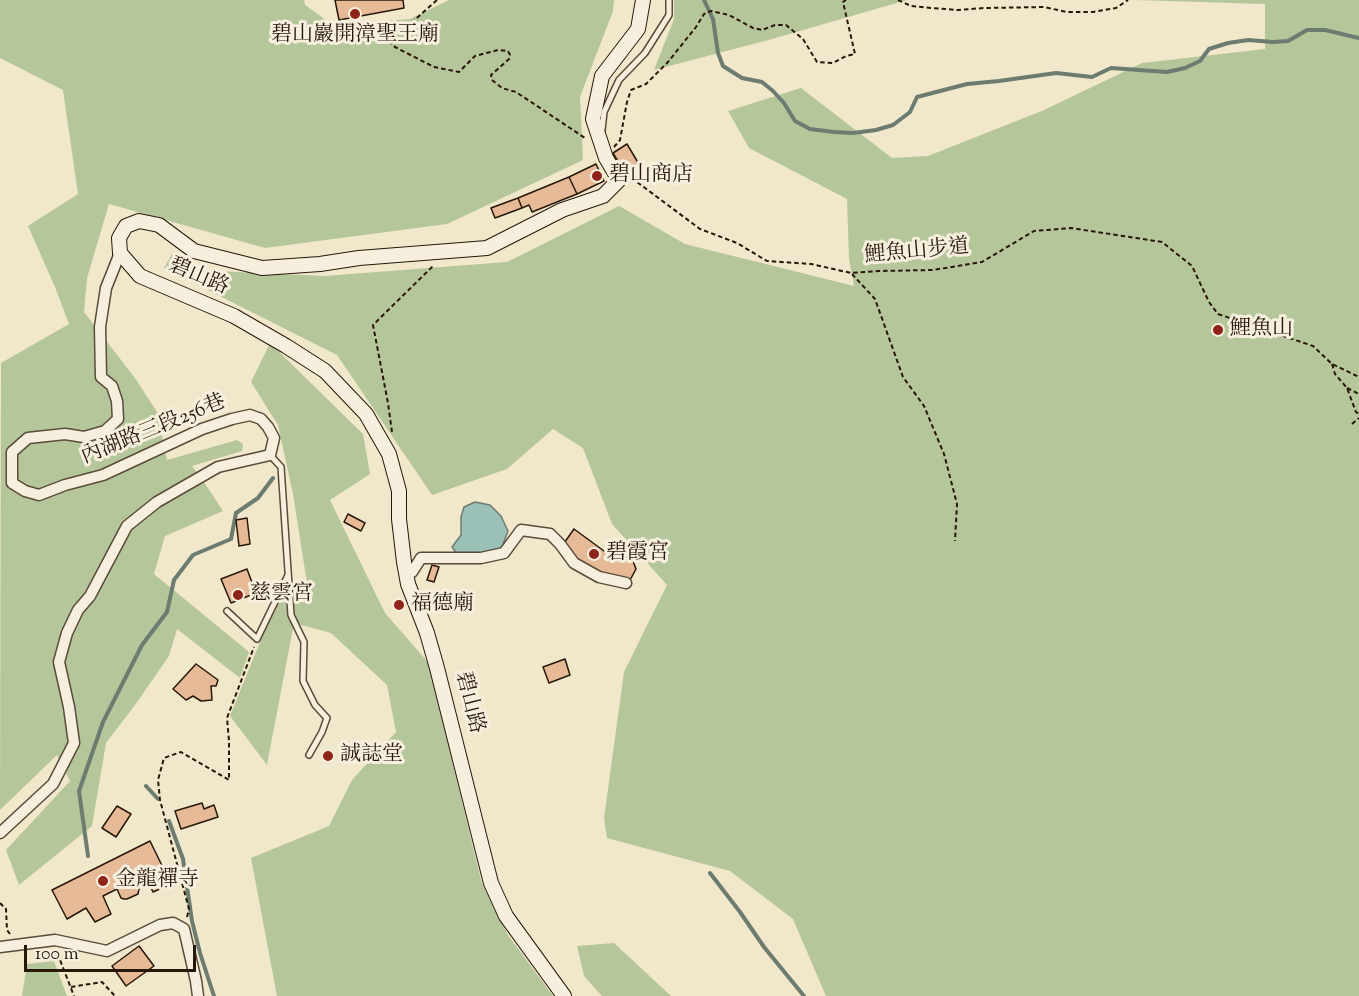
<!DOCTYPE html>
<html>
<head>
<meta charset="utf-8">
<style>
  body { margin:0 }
  #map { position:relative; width:1359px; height:996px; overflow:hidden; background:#f1e7cb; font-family:"Sorts Mill Goudy",serif }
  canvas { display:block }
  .scale { position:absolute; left:24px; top:945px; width:172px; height:27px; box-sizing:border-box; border:3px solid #271709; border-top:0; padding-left:8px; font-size:18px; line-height:21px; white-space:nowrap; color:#271709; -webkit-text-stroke:4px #f6efdd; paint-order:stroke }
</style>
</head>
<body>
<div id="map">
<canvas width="1359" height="996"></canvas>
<div class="scale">100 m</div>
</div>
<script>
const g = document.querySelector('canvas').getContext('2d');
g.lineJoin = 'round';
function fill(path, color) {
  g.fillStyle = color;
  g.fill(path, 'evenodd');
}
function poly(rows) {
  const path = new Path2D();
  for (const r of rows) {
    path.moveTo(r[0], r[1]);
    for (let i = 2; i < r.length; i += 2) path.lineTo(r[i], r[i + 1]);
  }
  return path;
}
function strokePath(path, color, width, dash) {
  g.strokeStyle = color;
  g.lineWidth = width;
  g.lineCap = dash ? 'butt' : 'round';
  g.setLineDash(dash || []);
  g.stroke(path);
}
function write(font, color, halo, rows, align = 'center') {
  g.font = font + ' "Sorts Mill Goudy","Noto Serif TC",serif';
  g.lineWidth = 6;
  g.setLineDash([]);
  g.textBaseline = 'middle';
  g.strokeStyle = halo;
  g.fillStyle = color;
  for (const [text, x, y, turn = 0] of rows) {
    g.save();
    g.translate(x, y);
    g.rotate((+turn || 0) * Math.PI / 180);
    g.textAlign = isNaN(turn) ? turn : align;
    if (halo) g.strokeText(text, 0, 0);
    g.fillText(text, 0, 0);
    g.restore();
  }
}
const green = poly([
  [0,0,304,0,305,5,333,25,410,19,449,0,614,0,613,11,580,97,583,160,447,224,265,248,109,204,87,278,84,312,135,378,157,412,167,460,237,440,243,444,242,451,192,466,206,485,223,511,165,536,154,574,249,652,240,678,177,629,169,656,135,705,106,743,92,826,19,885,6,850,70,781,57,755,0,810,1,363,69,324,55,287,28,226,78,194,63,90,0,58],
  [674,0,907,0,772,39,654,70,674,19],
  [1135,0,1359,0,1359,996,826,996,793,919,730,871,607,838,604,818,624,672,667,585,612,524,583,448,553,429,507,469,432,495,337,355,164,268,172,254,195,270,325,276,507,262,619,206,685,244,854,286,849,259,847,199,749,148,728,111,801,88,892,158,928,156,1044,110,1142,63,1265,49,1265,4],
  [270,343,363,434,370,474,330,500,385,613,433,668,450,752,482,884,508,935,553,996,277,996,251,858,329,826,352,780,396,732,387,685,331,633,294,623,267,765,230,716,277,600,309,596,293,494,278,425,251,382],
  [614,943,671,996,602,996,584,976,577,946],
  [54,961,67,996,22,996,27,964]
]);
const water = poly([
  [475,502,490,505,501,516,508,531,502,547,487,556,460,558,452,547,461,535,461,517,464,507,475,502]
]);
const stream = poly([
  [704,0,713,19,718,53,723,66,742,78,762,82,773,91,784,103,795,121,810,129,834,132,853,133,876,130,893,125,910,112,917,97,967,84,999,81,1056,73,1092,77,1111,68,1167,72,1185,68,1200,61,1209,49,1228,43,1248,40,1273,42,1288,41,1307,30,1325,30,1359,38],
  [146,786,158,799],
  [169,821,183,859,192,921,200,953,214,996],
  [88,856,79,791,103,722,142,645,167,612,174,580,193,555,231,539,236,513,258,498,273,478],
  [710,873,740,912,764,947,804,996]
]);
const building = poly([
  [335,0,403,0,404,8,339,20,335,0],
  [627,144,643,171,629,180,613,153,627,144],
  [596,164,604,181,577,194,569,177,596,164],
  [569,177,577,194,532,212,529,205,522,208,518,198,569,177],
  [518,198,522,208,495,218,491,208,518,198],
  [348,514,365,523,361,531,344,522,348,514],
  [247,518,250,544,239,546,236,520,247,518],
  [574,529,604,551,632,558,636,569,629,582,596,572,578,563,562,546,574,529],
  [432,565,439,567,434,582,427,580,432,565],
  [247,569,256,593,231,603,221,579,247,569],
  [565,659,570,675,549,683,543,667,565,659],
  [196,664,218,680,216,686,211,686,212,700,201,701,193,696,186,700,173,689,196,664],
  [202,803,204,809,214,805,218,817,181,829,175,811,202,803],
  [117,806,131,814,116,837,102,828,117,806],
  [150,841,171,884,153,892,144,874,135,879,139,889,138,894,127,899,124,899,121,898,117,889,103,896,111,914,95,922,86,908,67,919,52,890,150,841],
  [139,946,154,966,126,986,112,966,139,946]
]);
const path = poly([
  [437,0,410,24,375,28,395,47,434,67,459,72,475,56,498,50,508,51,510,55,509,59,491,75,492,80,502,88,516,92,585,138],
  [898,0,911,6,931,8,958,10,984,8,1044,7,1067,12,1093,12,1116,8,1128,0],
  [614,147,620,140,627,102,631,90,646,84,668,62,696,27,704,14,711,11,729,15,753,28,762,30,775,25,786,25,803,39,817,62,833,63,846,56,855,54,843,2,846,0],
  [630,181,637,182,700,229,737,243,767,261,811,264,851,273,879,271,933,270,982,262,1034,231,1071,228,1162,242,1192,266,1209,302,1218,314,1313,346,1332,364,1359,377],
  [852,274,875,299,903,377,924,406,944,454,957,504,955,541],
  [1332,364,1335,374,1347,388,1356,412,1359,414],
  [1347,388,1359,394],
  [1352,424,1359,418],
  [392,432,388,403,373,325,433,266],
  [0,903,6,909,7,930,10,934],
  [187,917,189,909,160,800,158,780,164,758,181,752,229,780,229,741,227,718,254,647],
  [60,953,60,960,74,996],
  [71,987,102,982,115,996]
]);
const lane = poly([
  [602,130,604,112,619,80,645,53,669,15,669,0],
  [270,455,281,467,291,615,304,642,303,681,315,705,327,718,322,732,309,755],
  [227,611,257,639,288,575]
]);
const street = poly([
  [406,575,412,572,421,558,481,558,504,553,521,530,550,534,560,544,574,563,599,577,626,583],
  [0,833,53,784,74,743,69,707,59,662,67,633,78,610,90,596,127,526,157,502,218,467,270,455,274,438,268,427,261,419,250,415,232,419,202,429,103,475,65,485,39,495,25,491,12,483,12,452,28,438,65,434,84,437,105,431,118,419,117,401,112,386,101,377,100,327,106,288,120,253],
  [0,947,55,940,107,951,160,925,173,923,184,929,196,981,198,996]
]);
const secondary = poly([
  [564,996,506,916,491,883,437,668,427,633,408,584,404,562,399,519,399,491,389,454,366,414,325,371,286,346,234,316,140,276,120,253,119,238,126,226,139,221,159,225,194,251,262,268,320,264,359,258,487,248,562,210,603,196,619,180,606,158,593,119,602,76,638,29,643,0]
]);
const markers = [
  [355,14,6,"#8f2418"],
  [597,176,6,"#8f2418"],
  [1218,330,6,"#8f2418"],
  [594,554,6,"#8f2418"],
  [238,595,6,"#8f2418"],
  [399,605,6,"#8f2418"],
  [328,756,6,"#8f2418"],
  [103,881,6,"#8f2418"]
];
const poiNames = [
  ["碧山巖開漳聖王廟",355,36,"center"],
  ["碧山商店",609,176],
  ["鯉魚山",1230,330],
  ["碧霞宮",606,554],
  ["慈雲宮",250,595],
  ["福德廟",411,605],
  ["誠誌堂",340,756],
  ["金龍禪寺",115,881]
];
const streetNames = [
  ["鯉魚山步道",917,253,-5],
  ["碧山路",198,278,23],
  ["內湖路三段256巷",154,431,-22],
  ["碧山路",468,703,76]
];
fill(green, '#b6c69b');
fill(water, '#9bc0b7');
strokePath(water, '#6d7c71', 1.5);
strokePath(stream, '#6d7c71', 4);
fill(building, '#e6ba96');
strokePath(building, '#271709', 1.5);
strokePath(lane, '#5a4b3a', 8);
strokePath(street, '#5a4b3a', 13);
strokePath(secondary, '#271709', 16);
strokePath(path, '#271709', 2, [4.5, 3]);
strokePath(lane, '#f6efdd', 5);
strokePath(street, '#f6efdd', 10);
strokePath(secondary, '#f6efdd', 14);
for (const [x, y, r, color] of markers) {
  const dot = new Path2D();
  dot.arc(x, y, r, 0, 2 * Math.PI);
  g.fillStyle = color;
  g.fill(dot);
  strokePath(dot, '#f6efdd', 2);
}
write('21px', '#271709', '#f6efdd', poiNames, 'left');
write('21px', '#271709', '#f6efdd', streetNames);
</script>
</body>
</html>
